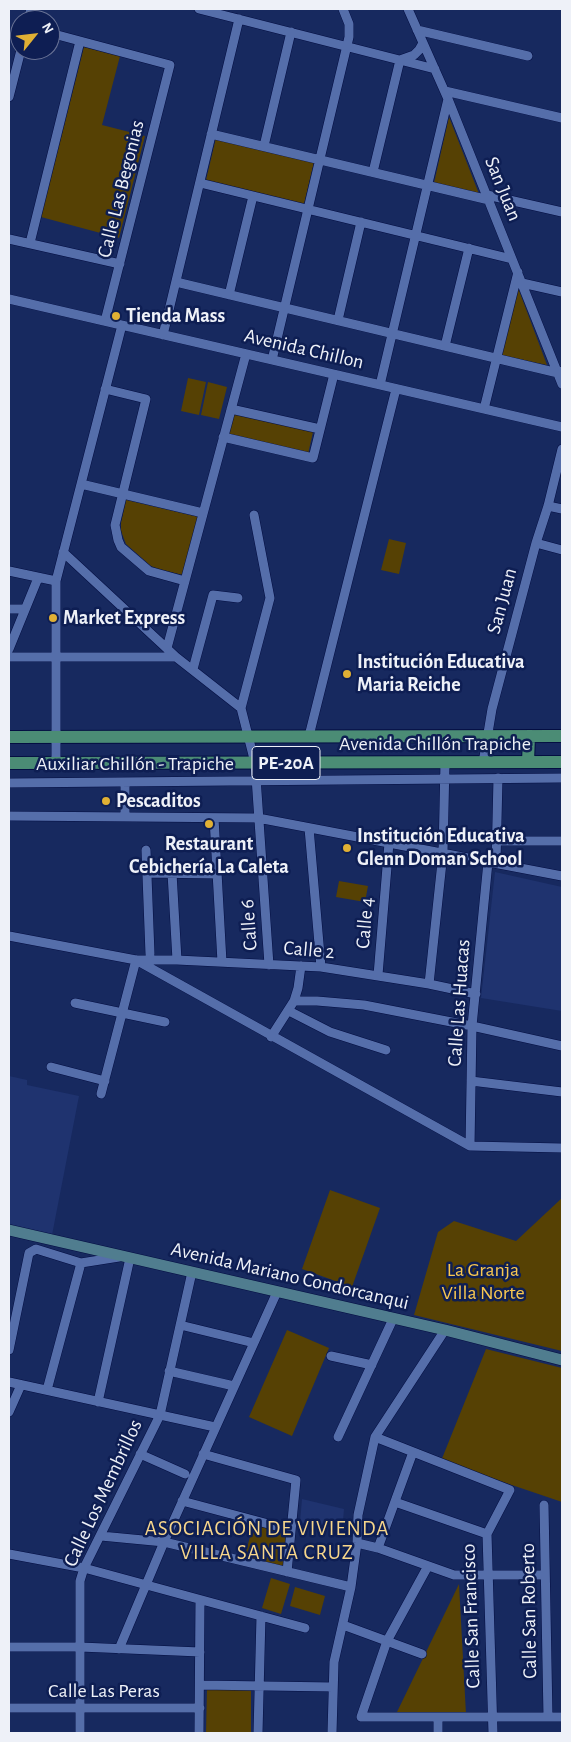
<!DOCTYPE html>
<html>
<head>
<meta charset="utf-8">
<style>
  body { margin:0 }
  #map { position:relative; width:571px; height:1742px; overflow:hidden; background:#17295f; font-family:"Alegreya Sans",sans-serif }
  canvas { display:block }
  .frame { position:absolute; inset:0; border:10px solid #eef1f8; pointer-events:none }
  .north { position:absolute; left:10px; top:10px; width:50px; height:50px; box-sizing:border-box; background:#0e1e53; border:1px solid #687295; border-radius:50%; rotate:61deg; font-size:14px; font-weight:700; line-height:20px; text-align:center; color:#eef1f8 }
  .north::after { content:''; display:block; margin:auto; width:18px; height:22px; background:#e0b034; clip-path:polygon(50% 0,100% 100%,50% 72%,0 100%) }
</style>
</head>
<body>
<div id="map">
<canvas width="571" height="1742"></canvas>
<div class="frame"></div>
<div class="north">N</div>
</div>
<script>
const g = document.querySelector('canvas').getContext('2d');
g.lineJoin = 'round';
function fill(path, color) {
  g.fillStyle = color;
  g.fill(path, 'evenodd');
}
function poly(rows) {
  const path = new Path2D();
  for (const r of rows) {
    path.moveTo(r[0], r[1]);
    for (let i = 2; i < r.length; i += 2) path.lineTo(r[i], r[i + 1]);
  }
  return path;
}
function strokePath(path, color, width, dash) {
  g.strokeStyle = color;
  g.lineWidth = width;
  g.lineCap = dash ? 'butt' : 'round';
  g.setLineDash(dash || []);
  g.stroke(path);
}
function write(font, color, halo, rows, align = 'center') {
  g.font = font + ' "Alegreya Sans",sans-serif';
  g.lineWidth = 5;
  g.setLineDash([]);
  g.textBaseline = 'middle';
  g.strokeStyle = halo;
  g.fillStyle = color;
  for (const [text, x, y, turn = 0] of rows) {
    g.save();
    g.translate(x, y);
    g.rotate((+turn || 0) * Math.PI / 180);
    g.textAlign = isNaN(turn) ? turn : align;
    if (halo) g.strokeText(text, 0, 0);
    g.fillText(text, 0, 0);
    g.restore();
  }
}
const built = poly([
  [495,872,562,887,562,1011,481,998],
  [9,1076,27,1080,27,1085,79,1096,52,1235,9,1225],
  [302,1499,344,1509,342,1532,300,1522]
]);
const green = poly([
  [84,47,120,56,102,125,145,136,119,238,41,217],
  [449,117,479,194,434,183],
  [216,138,314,162,304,204,206,180],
  [518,288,547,365,501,355],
  [188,378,206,382,199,415,181,411],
  [208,382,227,387,219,419,201,415],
  [233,413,313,432,308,454,228,435],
  [126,500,198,517,183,575,158,569,151,566,126,544,121,531,121,523],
  [389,539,406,543,399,574,381,570],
  [339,881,368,886,365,902,336,897],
  [330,1190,380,1208,352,1287,302,1269],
  [562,1198,562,1351,414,1315,438,1232,454,1221,516,1241],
  [287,1330,329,1348,292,1436,249,1417],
  [486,1349,562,1368,562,1502,441,1461],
  [254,1523,287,1532,284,1568,244,1558],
  [271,1578,290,1584,281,1614,262,1608],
  [459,1584,466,1714,397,1712],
  [295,1587,325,1596,320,1615,290,1606],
  [207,1688,251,1689,251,1733,206,1733]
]);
const street = poly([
  [199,9,435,69],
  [408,9,448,99,562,384],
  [28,20,31,9],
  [417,30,528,56],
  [50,33,170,65,105,321],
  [445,91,562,118],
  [9,97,21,50],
  [211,134,489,200],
  [264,146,291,32],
  [373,172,400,60,414,55,419,50,423,43],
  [200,183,512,259],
  [487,195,562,212],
  [9,239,120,264],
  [30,243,80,41],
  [176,282,558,373,562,371],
  [522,283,562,292],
  [229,295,253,196],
  [9,299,562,427],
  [338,320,361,222],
  [163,335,239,19],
  [445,346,469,248],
  [272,360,349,37,349,24,343,9],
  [380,385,448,99],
  [105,389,146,399,115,525,118,540,121,547,149,571,185,581],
  [231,409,320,429],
  [484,409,518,272],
  [223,437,313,458,334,374],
  [81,484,203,513],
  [548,506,562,509],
  [254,515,270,598,241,708,255,763,269,965],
  [536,543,562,550],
  [63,552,176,657,241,708],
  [9,571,56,581],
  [9,609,25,609],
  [167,648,246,354],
  [9,649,38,578],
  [9,657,176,657],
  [193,669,213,595,238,598],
  [309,736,396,389],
  [56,763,56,581,122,325],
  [483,763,492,709,536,543,548,506,562,449],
  [125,782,125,817],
  [9,783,562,778],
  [9,816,258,818,562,876],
  [214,818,222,962],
  [309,828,321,967],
  [497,841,562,841],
  [146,850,150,954],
  [496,863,498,778],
  [147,873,217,874],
  [172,873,177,960],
  [9,936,136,960,470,1146,562,1148],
  [137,960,177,960,321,967,429,984,476,994],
  [378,975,389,843],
  [429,984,443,853,445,763],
  [294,1001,317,1001,364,1005,472,1026,562,1046],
  [75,1003,165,1022],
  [289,1011,330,1032,386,1050],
  [271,1037,294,1001,298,988,301,966],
  [51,1067,105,1081],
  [471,1081,562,1092],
  [101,1094,136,960],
  [470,1146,472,1026,488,862],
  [180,1325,254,1343],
  [9,1350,29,1253,36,1249,81,1263],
  [331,1356,372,1365],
  [169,1371,234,1386],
  [9,1382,215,1427],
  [47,1390,81,1263,119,1257],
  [98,1402,130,1258],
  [9,1412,21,1385],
  [338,1437,393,1319],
  [375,1437,510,1490,487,1534,493,1733],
  [140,1454,185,1474],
  [203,1454,296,1480,287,1572],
  [182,1501,291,1530],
  [395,1502,487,1534],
  [544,1505,548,1717],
  [101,1536,164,1542,351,1587],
  [357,1543,378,1548,454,1575,545,1575],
  [378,1548,413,1452],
  [9,1554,84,1568,305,1628],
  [428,1566,387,1641,361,1717,562,1717],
  [343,1625,422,1654],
  [9,1647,80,1647,200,1652],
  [119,1649,164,1542,277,1292],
  [200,1685,333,1687],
  [9,1708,200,1708],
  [438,1717,438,1733],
  [80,1733,80,1581,84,1568,160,1415,192,1272],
  [199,1733,200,1600],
  [258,1733,261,1616],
  [332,1733,334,1662,351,1587,357,1543,358,1515,375,1437,445,1330]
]);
const secondary = poly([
  [9,1230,445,1330,562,1360]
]);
const primary = poly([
  [9,737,562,736],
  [528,762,529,736],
  [9,763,562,762]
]);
const markers = [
  [116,316,5,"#e0b034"],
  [53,618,5,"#e0b034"],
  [347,674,5,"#e0b034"],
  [106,801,5,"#e0b034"],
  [209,824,5,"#e0b034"],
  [347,848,5,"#e0b034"]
];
const shields = [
  [286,763,68]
];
const shieldNames = [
  ["PE-20A",286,763]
];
const streetNames = [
  ["Calle Las Begonias",121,189,-76],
  ["San Juan",503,189,68],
  ["Avenida Chillon",304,349,13],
  ["San Juan",502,601,-75],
  ["Avenida Chillón Trapiche",435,744],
  ["Auxiliar Chillón - Trapiche",135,764],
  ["Calle 4",365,923,-85],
  ["Calle 6",249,925,-94],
  ["Calle 2",309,950,5],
  ["Calle Las Huacas",459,1003,-86],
  ["Avenida Mariano Condorcanqui",290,1276,13],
  ["Calle Los Membrillos",103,1493,-65],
  ["Calle San Roberto",529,1611,-91],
  ["Calle San Francisco",471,1616,-92],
  ["Calle Las Peras",104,1691]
];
const poiNames = [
  ["Tienda Mass",126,316],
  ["Market Express",63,618],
  ["Institución Educativa",357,662],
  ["Maria Reiche",357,685],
  ["Pescaditos",116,801],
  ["Institución Educativa",357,836],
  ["Glenn Doman School",357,859],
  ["Restaurant",209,844,"center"],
  ["Cebichería La Caleta",209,867,"center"]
];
const parkNames = [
  ["La Granja",483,1270],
  ["Villa Norte",483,1293]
];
const neighbourhoodNames = [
  ["ASOCIACIÓN DE VIVIENDA",267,1529],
  ["VILLA SANTA CRUZ",267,1553]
];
fill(built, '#1f336f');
fill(green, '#564104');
strokePath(street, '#040e42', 10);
strokePath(secondary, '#040e42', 12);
strokePath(primary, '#040e42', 14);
strokePath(street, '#556eaa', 9);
strokePath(secondary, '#507d8f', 11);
strokePath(primary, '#4b8c75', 12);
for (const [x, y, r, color] of markers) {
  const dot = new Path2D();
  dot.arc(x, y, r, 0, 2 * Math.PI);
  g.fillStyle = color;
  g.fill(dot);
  strokePath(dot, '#0e1e53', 2);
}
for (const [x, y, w] of shields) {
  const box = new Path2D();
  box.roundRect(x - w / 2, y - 16.5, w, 33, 4);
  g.fillStyle = '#0e1e53';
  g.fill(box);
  strokePath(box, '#eef1f8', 1);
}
write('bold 19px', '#eef1f8', null, shieldNames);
write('20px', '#eef1f8', '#0e1e53', streetNames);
write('bold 20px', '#eef1f8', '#0e1e53', poiNames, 'left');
write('20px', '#f9c850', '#0e1e53', parkNames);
g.letterSpacing = '1px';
write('21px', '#f7d68b', '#0e1e53', neighbourhoodNames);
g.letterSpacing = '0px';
</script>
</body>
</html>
